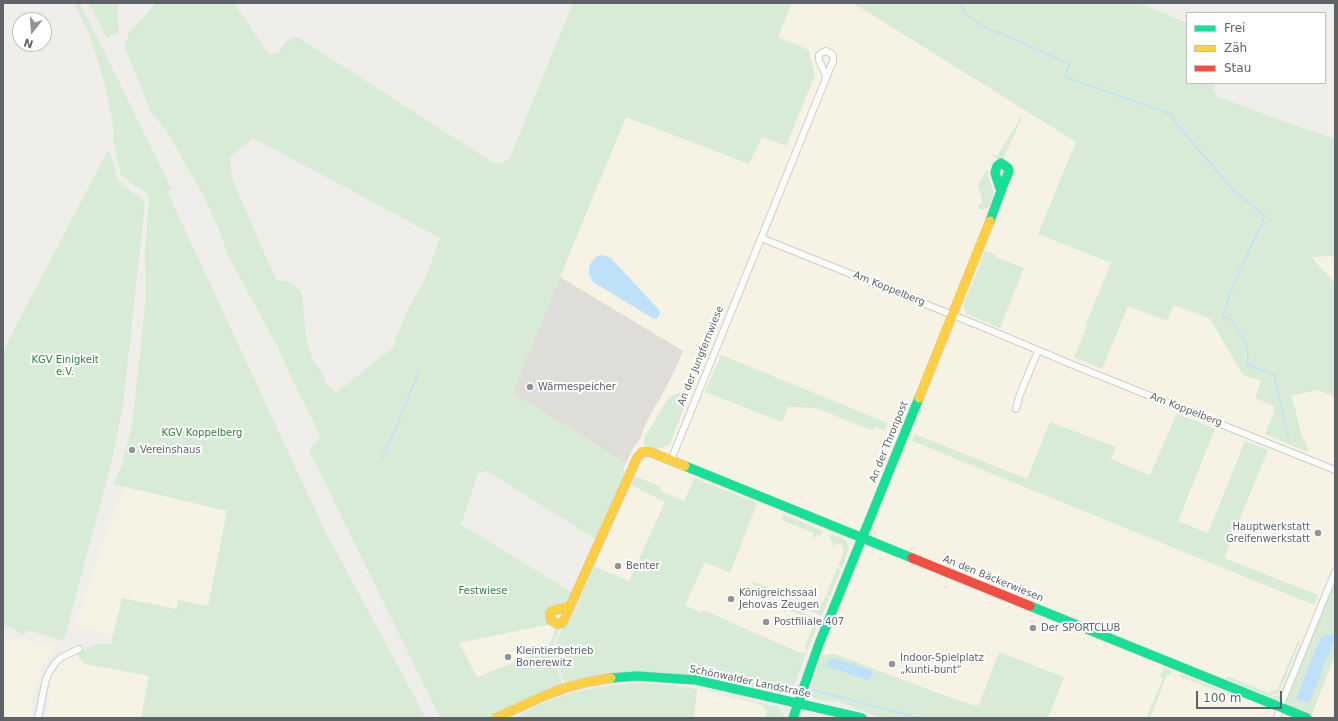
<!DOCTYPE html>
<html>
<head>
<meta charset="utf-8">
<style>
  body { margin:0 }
  #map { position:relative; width:1338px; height:721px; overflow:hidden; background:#efeeea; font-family:"DejaVu Sans",sans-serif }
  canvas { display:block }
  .frame { position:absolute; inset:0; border:4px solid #5f6368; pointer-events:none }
  .legend { position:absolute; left:1186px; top:12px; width:140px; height:72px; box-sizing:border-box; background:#fff; border:1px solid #bfc1c3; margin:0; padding:5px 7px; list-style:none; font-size:12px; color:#5f6368 }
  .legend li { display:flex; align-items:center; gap:8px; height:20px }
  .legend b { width:20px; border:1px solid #bfc1c3 }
  .north { position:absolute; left:12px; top:12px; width:40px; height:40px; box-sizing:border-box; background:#fff; border:1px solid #bfc1c3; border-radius:50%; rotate:197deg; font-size:11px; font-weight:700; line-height:16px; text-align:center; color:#5f6368 }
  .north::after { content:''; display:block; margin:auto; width:14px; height:18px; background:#919496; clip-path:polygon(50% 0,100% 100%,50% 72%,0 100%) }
  .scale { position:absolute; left:1196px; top:691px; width:86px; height:18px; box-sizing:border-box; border:2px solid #5f6368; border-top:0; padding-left:5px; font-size:12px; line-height:14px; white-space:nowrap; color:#5f6368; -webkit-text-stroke:3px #fff; paint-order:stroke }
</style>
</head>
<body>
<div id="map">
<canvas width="1338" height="721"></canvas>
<div class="frame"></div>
<ul class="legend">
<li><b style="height:5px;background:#16e098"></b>Frei</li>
<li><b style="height:5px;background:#ffcf43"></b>Zäh</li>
<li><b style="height:5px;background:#f24e42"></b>Stau</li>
</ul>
<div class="north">N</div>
<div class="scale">100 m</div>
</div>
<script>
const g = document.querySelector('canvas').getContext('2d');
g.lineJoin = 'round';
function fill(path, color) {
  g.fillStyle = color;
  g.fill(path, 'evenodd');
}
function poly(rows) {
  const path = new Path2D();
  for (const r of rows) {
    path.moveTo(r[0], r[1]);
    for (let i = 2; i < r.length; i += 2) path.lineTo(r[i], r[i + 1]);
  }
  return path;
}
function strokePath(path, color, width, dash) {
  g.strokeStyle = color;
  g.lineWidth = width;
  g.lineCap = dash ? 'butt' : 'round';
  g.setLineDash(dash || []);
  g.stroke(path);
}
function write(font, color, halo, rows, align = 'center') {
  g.font = font + ' "DejaVu Sans",sans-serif';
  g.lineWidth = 4;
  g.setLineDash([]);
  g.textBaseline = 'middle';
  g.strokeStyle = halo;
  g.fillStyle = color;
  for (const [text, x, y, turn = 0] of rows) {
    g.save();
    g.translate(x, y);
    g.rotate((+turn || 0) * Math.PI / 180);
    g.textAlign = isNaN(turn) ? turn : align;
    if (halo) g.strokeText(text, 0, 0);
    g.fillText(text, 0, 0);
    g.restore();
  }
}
const commercial = poly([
  [673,3,852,3,866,11,1254,251,1312,256,1335,256,1335,718,1028,718,979,705,973,705,935,692,835,654,822,655,821,658,806,653,801,653,704,610,702,613,594,567,570,621,563,626,556,627,547,650,477,677,459,643,550,624,550,607,560,604,570,599,597,540,626,463,512,393],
  [124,487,227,511,208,606,179,600,177,609,122,598,114,635,74,625],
  [11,638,55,646,55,649,53,653,43,665,40,671,32,701,33,704,31,718,3,718,3,644],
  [76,654,85,664,149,676,141,718,45,718,49,699,47,692,51,674,57,665,65,659],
  [697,689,706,690,778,707,786,718,694,718]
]);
const industrial = poly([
  [560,277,683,351,670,380,646,423,638,443,635,445,626,463,512,393]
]);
const green = poly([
  [74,3,80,3,172,189,167,191,324,529,426,718,141,718,149,676,85,664,76,654,96,644,111,644,122,598,177,609,178,600,208,606,227,511,113,484,121,468,132,426,146,297,145,252,149,199,148,195,121,175,113,139,114,129,106,88,90,36],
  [89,3,118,3,118,22,119,32,107,38],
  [156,3,234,3,267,52,272,54,278,53,285,43,291,38,295,37,299,38,492,162,502,164,510,157,573,3,792,3,778,37,809,50,812,65,815,75,786,146,762,137,749,164,626,117,512,393,626,463,623,471,625,475,597,540,487,471,478,473,463,519,460,524,573,593,570,599,565,602,550,607,550,624,459,643,477,677,547,650,556,627,560,627,551,651,562,683,562,686,518,704,488,718,440,718,309,450,320,437,312,419,296,388,279,349,228,256,218,227,202,193,166,130,151,112,125,48,129,31,134,28],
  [253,138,440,238,425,279,408,309,395,340,395,346,336,393,326,383,323,374,313,360,306,338,302,293,292,282,276,280,232,178,230,157],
  [852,3,1139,3,1187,23,1187,83,1216,83,1213,90,1218,97,1280,120,1335,139,1335,256,1311,257,1335,283,1335,397,1318,390,1291,396,1295,408,1302,438,1304,438,1308,450,1307,452,1265,434,1274,413,1274,406,1255,398,1261,381,1243,375,1210,319,1174,305,1167,321,1128,306,1102,369,1074,357,1087,327,1085,326,1111,263,1038,234,1076,142,866,11],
  [1018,115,1021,118,1020,122,1002,161,991,156,992,154,997,156,1020,119,1017,117],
  [107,152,110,152,117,180,145,202,123,406,111,464,65,636,63,639,59,640,28,630,24,635,4,625,3,626,3,351],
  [988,168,988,175,994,194,989,207,981,210,979,209,978,205,983,203,978,185],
  [985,251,995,255,995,257,1024,268,1000,328,967,314,963,305],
  [721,355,888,423,884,430,875,427,873,431,816,408,788,407,782,422,705,392],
  [686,390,689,392,688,397,670,444,659,449,657,451,646,448,644,445,644,439,646,435,669,397],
  [1177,413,1215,429,1178,521,1208,533,1245,441,1268,450,1224,558,1318,595,1314,605,912,441,915,434,1027,479,1050,422,1116,447,1111,459,1150,475],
  [635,476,661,487,660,491,684,501,695,478,757,503,730,573,705,562,685,605,702,613,703,610,801,653,806,653,794,686,785,688,782,694,715,679,683,675,567,685,565,683,553,651,554,648,563,626,570,621,594,566,629,581,665,502,631,485],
  [783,514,823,531,820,536,816,535,814,539,812,538,814,533,781,520],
  [831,534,846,540,849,549,842,568,838,566,844,551,842,545,836,543,834,547,832,546,833,542,829,540],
  [837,568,841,569,830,597,826,595],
  [1335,580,1335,655,1311,717,1287,707,1286,700],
  [753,581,785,595,793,593,792,599,806,606,805,608,752,584],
  [825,597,829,598,822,616,806,609,807,606,809,607,823,602],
  [786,605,820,621,819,623,787,609,785,613,783,611],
  [815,622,818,624,807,651,805,646],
  [1298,641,1300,642,1279,693,1269,696,1226,679,1227,676,1269,693,1277,690],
  [1301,643,1302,645,1281,697,1275,701,1269,700,1270,698,1280,694],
  [999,652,1064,677,1048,718,881,718,854,708,854,707,841,703,841,702,837,701,837,702,816,699,813,697,810,691,822,655,835,654,935,692,973,705,979,705],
  [1164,668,1172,671,1170,675,1167,675,1150,718,1146,718,1163,679,1159,677],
  [1180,674,1234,695,1233,697,1179,676],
  [645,683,669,685,697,689,694,718,515,718,521,715,525,711,551,700,576,692,598,687,625,684],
  [705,690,778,707,786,718,765,718,767,709,763,708,763,705,706,691]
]);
const water = poly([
  [603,255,611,258,660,311,659,317,654,319,593,282,589,274,589,267,592,261,597,256],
  [1329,634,1333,634,1335,638,1312,696,1309,702,1301,701,1297,698,1308,668,1321,638],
  [833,658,870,670,873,673,871,677,868,680,828,667,827,664,829,660]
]);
const stream = poly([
  [958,3,967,15,982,26,1000,33,1070,64,1065,77,1171,114,1175,122,1232,189,1265,216,1230,293,1223,317,1232,320,1247,346,1248,365,1274,375,1288,436],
  [382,460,419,372],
  [813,690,919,718]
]);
const street = poly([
  [761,238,985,328,1078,367,1335,470],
  [1016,409,1020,394,1038,351],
  [671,460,833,61,833,57,832,54,826,51,821,53,819,55,819,60,826,76],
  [38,718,46,679,50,671,56,662,62,657,79,649],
  [1277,718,1280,707,1335,572]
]);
const fast = poly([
  [990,221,1001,191,995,173,997,166,1001,163,1008,168,1009,171,1001,191],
  [685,466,912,558],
  [1030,606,1307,718],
  [611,678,637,676,696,680,862,718],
  [793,718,819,644,919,398]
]);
const slow = poly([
  [919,398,990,221],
  [571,604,567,607,552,611,550,613,551,620,557,624,562,623,564,620,637,458,642,452,650,452,685,466],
  [496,718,544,696,565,688,588,682,611,678]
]);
const jam = poly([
  [912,558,1030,606]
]);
const rail = poly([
  [86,3,437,718]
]);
const markers = [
  [530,387,4,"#919496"],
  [132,450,4,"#919496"],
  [1318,533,4,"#919496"],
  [618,566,4,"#919496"],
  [731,599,4,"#919496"],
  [766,622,4,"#919496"],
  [1033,628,4,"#919496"],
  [508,657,4,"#919496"],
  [892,664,4,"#919496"]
];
const streetNames = [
  ["Am Koppelberg",889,289,22],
  ["An der Jungfernwiese",701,356,-68],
  ["Am Koppelberg",1186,410,21],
  ["An der Thronpost",889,442,-68],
  ["An den Bäckerwiesen",993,579,22],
  ["Schönwalder Landstraße",750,682,12]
];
const parkNames = [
  ["KGV Einigkeit",65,360],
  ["e.V.",65,372],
  ["KGV Koppelberg",202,433],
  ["Festwiese",483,591]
];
const poiNames = [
  ["Wärmespeicher",538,387],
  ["Vereinshaus",140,450],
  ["Hauptwerkstatt",1310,527,"right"],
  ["Greifenwerkstatt",1310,539,"right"],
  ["Benter",626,566],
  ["Königreichssaal",739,593],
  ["Jehovas Zeugen",739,605],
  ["Postfiliale 407",774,622],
  ["Der SPORTCLUB",1041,628],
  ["Kleintierbetrieb",516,651],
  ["Bonerewitz",516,663],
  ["Indoor-Spielplatz",900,658],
  ["„kunti-bunt“",900,670]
];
fill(commercial, '#f7f3e4');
fill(industrial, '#dfddda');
fill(green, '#d8ebd6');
fill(water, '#bfe0f9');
strokePath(stream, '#bfe0f9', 1.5);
strokePath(street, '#cbcccc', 8);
strokePath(fast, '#cacacb', 10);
strokePath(slow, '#cacacb', 10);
strokePath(jam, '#cacacb', 10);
strokePath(street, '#fdfcfc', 6);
strokePath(fast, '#16e098', 9);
strokePath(slow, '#ffcf43', 9);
strokePath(jam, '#f24e42', 9);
strokePath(rail, '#e4e4e4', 1.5, [1, 5]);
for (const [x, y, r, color] of markers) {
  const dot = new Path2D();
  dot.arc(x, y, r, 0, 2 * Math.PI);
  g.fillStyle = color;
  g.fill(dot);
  strokePath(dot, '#fff', 1.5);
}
write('10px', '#5f6368', '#fff', streetNames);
write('10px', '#348238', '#fff', parkNames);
write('10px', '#5f6368', '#fff', poiNames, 'left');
</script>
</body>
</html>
